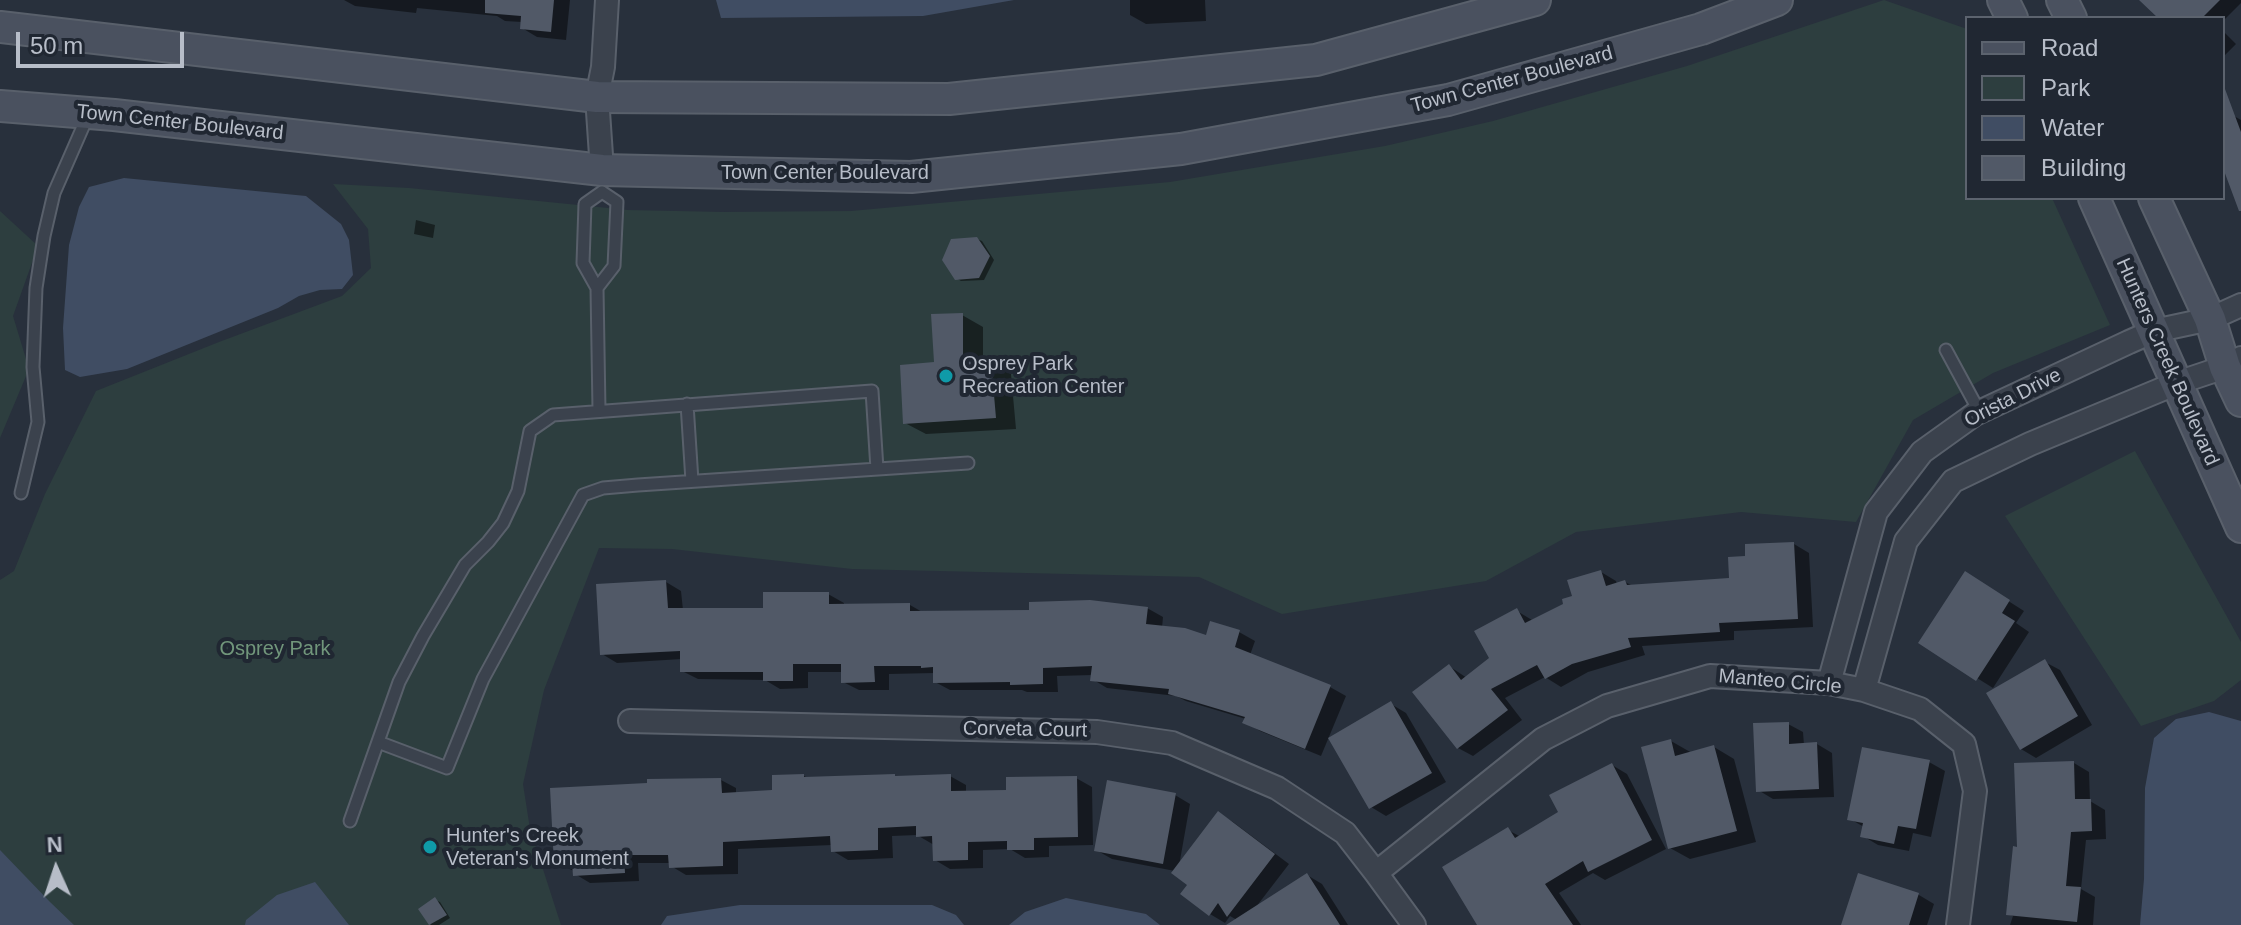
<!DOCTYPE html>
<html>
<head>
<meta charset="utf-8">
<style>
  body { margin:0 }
  #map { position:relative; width:2241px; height:925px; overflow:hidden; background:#28303c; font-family:Arial,sans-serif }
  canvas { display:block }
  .legend { position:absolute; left:1965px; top:16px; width:260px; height:184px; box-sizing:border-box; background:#202732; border:2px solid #5c636e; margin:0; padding:10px 14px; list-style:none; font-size:24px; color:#b7bdc8 }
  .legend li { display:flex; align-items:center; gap:16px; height:40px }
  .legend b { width:40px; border:2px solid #5c636e }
  .north { position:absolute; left:16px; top:829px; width:80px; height:80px; -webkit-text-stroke:6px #202732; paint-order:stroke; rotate:357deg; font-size:22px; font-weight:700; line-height:32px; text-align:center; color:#b7bdc8 }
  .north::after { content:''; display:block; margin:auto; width:28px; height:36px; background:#b7bdc8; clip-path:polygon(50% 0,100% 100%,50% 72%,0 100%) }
  .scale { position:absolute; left:16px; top:32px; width:168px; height:36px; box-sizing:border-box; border:4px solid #b7bdc8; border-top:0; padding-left:10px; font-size:24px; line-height:28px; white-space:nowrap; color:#b7bdc8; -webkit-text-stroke:6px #202732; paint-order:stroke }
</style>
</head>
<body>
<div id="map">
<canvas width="2241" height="925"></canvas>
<ul class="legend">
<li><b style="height:10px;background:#4a515f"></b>Road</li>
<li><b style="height:22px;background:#2d3e3f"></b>Park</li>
<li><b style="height:22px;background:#404d63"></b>Water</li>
<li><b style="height:22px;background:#515967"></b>Building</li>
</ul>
<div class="north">N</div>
<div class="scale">50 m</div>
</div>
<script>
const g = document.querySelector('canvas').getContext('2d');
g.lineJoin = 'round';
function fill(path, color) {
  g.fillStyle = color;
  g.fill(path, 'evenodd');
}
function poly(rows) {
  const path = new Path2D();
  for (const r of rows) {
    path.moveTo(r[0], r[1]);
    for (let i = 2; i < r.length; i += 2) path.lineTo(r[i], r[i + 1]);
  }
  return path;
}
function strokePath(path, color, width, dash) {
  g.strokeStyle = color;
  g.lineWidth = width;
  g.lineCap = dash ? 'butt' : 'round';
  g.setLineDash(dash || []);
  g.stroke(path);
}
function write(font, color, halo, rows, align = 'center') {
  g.font = font + ' Arial,sans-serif';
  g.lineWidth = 8;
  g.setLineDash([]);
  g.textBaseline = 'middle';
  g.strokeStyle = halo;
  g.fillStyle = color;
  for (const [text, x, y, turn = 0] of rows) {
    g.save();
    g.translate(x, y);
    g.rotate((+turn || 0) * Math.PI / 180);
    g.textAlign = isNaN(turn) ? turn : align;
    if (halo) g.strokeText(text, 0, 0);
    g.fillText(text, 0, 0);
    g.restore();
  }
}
const green = poly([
  [1884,0,1967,29,1967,198,2052,198,2110,325,1993,373,1913,420,1856,522,1741,512,1576,532,1486,581,1282,614,1199,577,852,569,672,549,599,548,544,690,523,784,530,829,561,925,0,925,0,580,14,571,45,494,96,391,219,342,342,296,371,268,368,229,333,184,409,188,628,210,723,212,851,211,1170,182,1385,146,1493,121,1687,66],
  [0,211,38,246,13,316,29,369,0,438],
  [2135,451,2241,642,2241,680,2214,701,2141,726,2005,516]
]);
const water = poly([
  [716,0,1014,0,923,16,721,18],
  [124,178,306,196,341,224,349,240,353,275,342,289,320,290,299,296,278,308,127,369,80,377,65,370,63,328,69,245,79,207,89,187],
  [2209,712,2241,721,2241,925,2140,925,2144,879,2145,788,2154,738,2176,719],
  [0,850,50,902,74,925,0,925],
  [315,882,349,925,245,925,246,920,277,895],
  [1066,898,1146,914,1160,925,1009,925,1025,912],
  [740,905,932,905,956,915,964,925,661,925,667,916]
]);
const shadow = poly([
  [344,0,570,0,566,40,537,37,522,28,522,22,505,21,497,16,417,8,416,13,355,6],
  [1130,0,1205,0,1206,21,1146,24,1130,15],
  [2142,0,2241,0,2241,3,2223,21,2223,18,2160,18],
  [2223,31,2236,44,2223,57],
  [2234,116,2241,120,2241,201,2223,162,2223,120],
  [416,220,435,225,433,238,414,234],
  [977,239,982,241,994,260,984,280,961,281,956,278],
  [962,315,983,327,983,362,991,362,1011,374,1016,429,926,434,905,423],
  [1794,544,1809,553,1813,627,1734,631,1734,640,1642,646,1645,655,1588,672,1561,687,1545,677,1505,698,1522,720,1473,756,1458,748,1449,666,1467,678,1492,659,1517,611,1532,620,1565,605,1601,572,1616,581,1617,584,1625,582,1633,586,1731,580,1747,558],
  [666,582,681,591,683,610,765,610,828,594,844,603,844,606,910,605,924,613,1147,608,1163,617,1162,628,1207,637,1239,632,1255,641,1250,655,1330,687,1346,696,1321,756,1260,731,1245,722,1246,719,1186,701,1176,696,1107,688,1092,679,1093,675,1057,676,1058,692,1027,692,1022,690,950,690,935,682,935,673,889,674,889,690,859,690,843,682,843,672,808,672,808,688,780,689,765,680,698,679,682,671,682,659,617,663,602,654],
  [1980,583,2024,611,2016,623,2029,632,1993,688,1921,643],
  [2045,662,2060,670,2092,725,2036,758,2021,749],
  [1391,704,1406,713,1446,782,1386,816,1371,807],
  [1788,724,1803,732,1804,745,1817,744,1832,753,1834,797,1773,799,1758,790],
  [1671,741,1692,753,1714,747,1734,759,1756,842,1690,859,1670,848],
  [1929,762,1945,771,1931,837,1913,833,1909,851,1878,845,1863,836,1864,827,1850,819],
  [2074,763,2089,772,2090,801,2105,810,2106,839,2086,840,2081,889,2095,897,2093,925,2010,925,2013,916,2009,914,2019,849],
  [1612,765,1627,774,1666,849,1605,880,1593,873,1559,893,1581,925,1480,925,1508,830,1521,837,1560,813],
  [804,776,810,779,950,776,966,785,966,793,1008,792,1076,778,1092,787,1093,845,1049,846,1049,857,1025,858,1010,849,983,850,983,868,950,869,935,860,934,845,917,835,892,836,893,858,848,860,833,851,832,845,738,849,738,874,686,875,671,866,671,863,638,863,639,881,590,883,575,874,574,871,556,863,721,780,736,788,736,794,774,792],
  [1175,795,1190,804,1179,866,1218,813,1233,822,1289,864,1256,907,1307,875,1322,884,1348,925,1235,925,1237,920,1230,916,1225,923,1210,914,1190,885,1175,871,1112,859,1096,850],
  [1860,875,1919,895,1934,904,1927,925,1843,925],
  [435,900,440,902,450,918,439,925,431,925,421,909]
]);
const building = poly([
  [485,0,554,0,551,32,520,29,521,16,485,13],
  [2139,0,2220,0,2202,18,2158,18],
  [2223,89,2225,89,2241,132,2241,211,2239,211,2223,168],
  [977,237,990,256,979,278,955,280,942,260,951,239],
  [963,313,963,360,991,360,996,418,903,424,900,365,934,362,931,314],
  [1794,542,1798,619,1719,623,1720,632,1628,638,1631,647,1572,664,1545,679,1537,665,1491,689,1508,710,1457,749,1412,692,1449,664,1461,680,1489,658,1474,631,1517,608,1525,623,1563,604,1562,599,1572,596,1567,580,1601,570,1606,586,1625,580,1627,585,1729,578,1728,557,1745,556,1745,544],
  [1965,571,2010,600,2002,613,2015,621,1976,681,1918,643],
  [666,580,668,608,763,608,763,592,829,592,829,604,910,603,910,611,1029,610,1029,602,1090,600,1148,607,1146,624,1185,628,1206,635,1210,621,1240,630,1235,647,1331,685,1305,749,1242,723,1245,717,1168,694,1169,689,1090,681,1092,666,1043,668,1043,684,1010,685,1010,682,933,683,933,667,921,668,921,666,874,666,875,682,841,683,841,664,793,664,793,681,763,681,763,672,680,672,680,651,600,655,596,584],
  [2045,659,2078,716,2020,750,1986,693],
  [1391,701,1432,773,1369,809,1328,738],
  [1789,722,1789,744,1817,742,1819,789,1756,792,1753,723],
  [1671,739,1675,756,1714,745,1737,831,1668,849,1641,747],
  [1862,747,1930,760,1916,829,1898,826,1894,844,1860,837,1863,823,1847,820],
  [2074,761,2075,799,2091,799,2092,831,2071,832,2066,886,2081,887,2077,922,2006,915,2013,846,2017,847,2014,763],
  [1612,763,1652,840,1588,872,1583,861,1545,884,1573,925,1477,925,1442,867,1508,827,1515,838,1558,812,1549,795],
  [804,774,804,777,895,774,895,776,951,774,951,791,1006,790,1006,777,1077,776,1078,837,1034,838,1034,850,1007,850,1007,841,968,842,968,860,933,861,932,836,916,837,916,826,878,828,878,850,831,852,830,836,723,842,723,866,669,868,668,855,624,855,625,873,573,876,572,863,554,864,550,788,647,783,647,779,721,778,722,793,772,790,772,775],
  [1107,780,1176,793,1163,864,1094,851],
  [1218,811,1275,854,1227,917,1218,903,1209,916,1180,894,1187,885,1171,873],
  [1307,873,1340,925,1226,925],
  [1858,873,1919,893,1909,925,1841,925],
  [435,897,447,915,429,925,418,909]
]);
const lane = poly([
  [597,288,614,266,617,202,602,192],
  [1946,350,1979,411],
  [687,404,692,481],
  [599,410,597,288,583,263,585,204,602,192],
  [21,493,38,422,33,367,36,288,44,236,54,193,89,113],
  [378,742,447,768,483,679,583,495,603,488,638,485,968,463],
  [350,821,399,682,423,636,465,565,488,542,503,523,518,491,530,431,553,415,872,391,877,469]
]);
const street = poly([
  [602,170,597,97,603,67,607,0],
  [1829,683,1876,512,1922,452,1975,414,2129,342,2154,331,2210,319,2241,305],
  [1864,690,1906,541,1953,481,2030,444,2177,383,2225,367,2241,358],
  [630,721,1097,732,1172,743,1277,788,1345,833,1376,873],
  [1414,925,1376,873,1543,739,1607,706,1710,676,1829,683,1864,690,1920,709,1964,744,1975,791,1958,925]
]);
const secondary = poly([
  [2003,0,2012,18],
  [2062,0,2071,18],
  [0,27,597,97,949,99,1316,60,1535,0],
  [0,106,114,115,602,170,911,177,1181,149,1448,100,1701,29,1777,0],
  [2094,198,2241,527],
  [2154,198,2210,319,2225,367,2241,401]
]);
const markers = [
  [946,376,8,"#0f9aa8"],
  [430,847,8,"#0f9aa8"]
];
const streetNames = [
  ["Town Center Boulevard",1512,80,-15],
  ["Town Center Boulevard",180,123,6],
  ["Town Center Boulevard",825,173],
  ["Hunters Creek Boulevard",2167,362,66],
  ["Orista Drive",2013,398,-27],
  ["Manteo Circle",1780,682,5],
  ["Corveta Court",1025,730,1]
];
const poiNames = [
  ["Osprey Park",962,364],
  ["Recreation Center",962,387],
  ["Hunter's Creek",446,836],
  ["Veteran's Monument",446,859]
];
const parkNames = [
  ["Osprey Park",275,649]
];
fill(green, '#2d3e3f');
fill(water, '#404d63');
fill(shadow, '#0007');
fill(building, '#515967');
strokePath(lane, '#59606b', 15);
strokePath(street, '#59606b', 26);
strokePath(secondary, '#59606b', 34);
strokePath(lane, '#3b424d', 11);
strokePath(street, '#3b424d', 22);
strokePath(secondary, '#4a515f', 30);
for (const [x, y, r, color] of markers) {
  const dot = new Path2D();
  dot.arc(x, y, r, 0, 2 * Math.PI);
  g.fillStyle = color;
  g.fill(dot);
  strokePath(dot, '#202732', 3);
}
write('20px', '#b7bdc8', '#202732', streetNames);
write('20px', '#b7bdc8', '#202732', poiNames, 'left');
write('20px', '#71967b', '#202732', parkNames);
</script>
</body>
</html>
